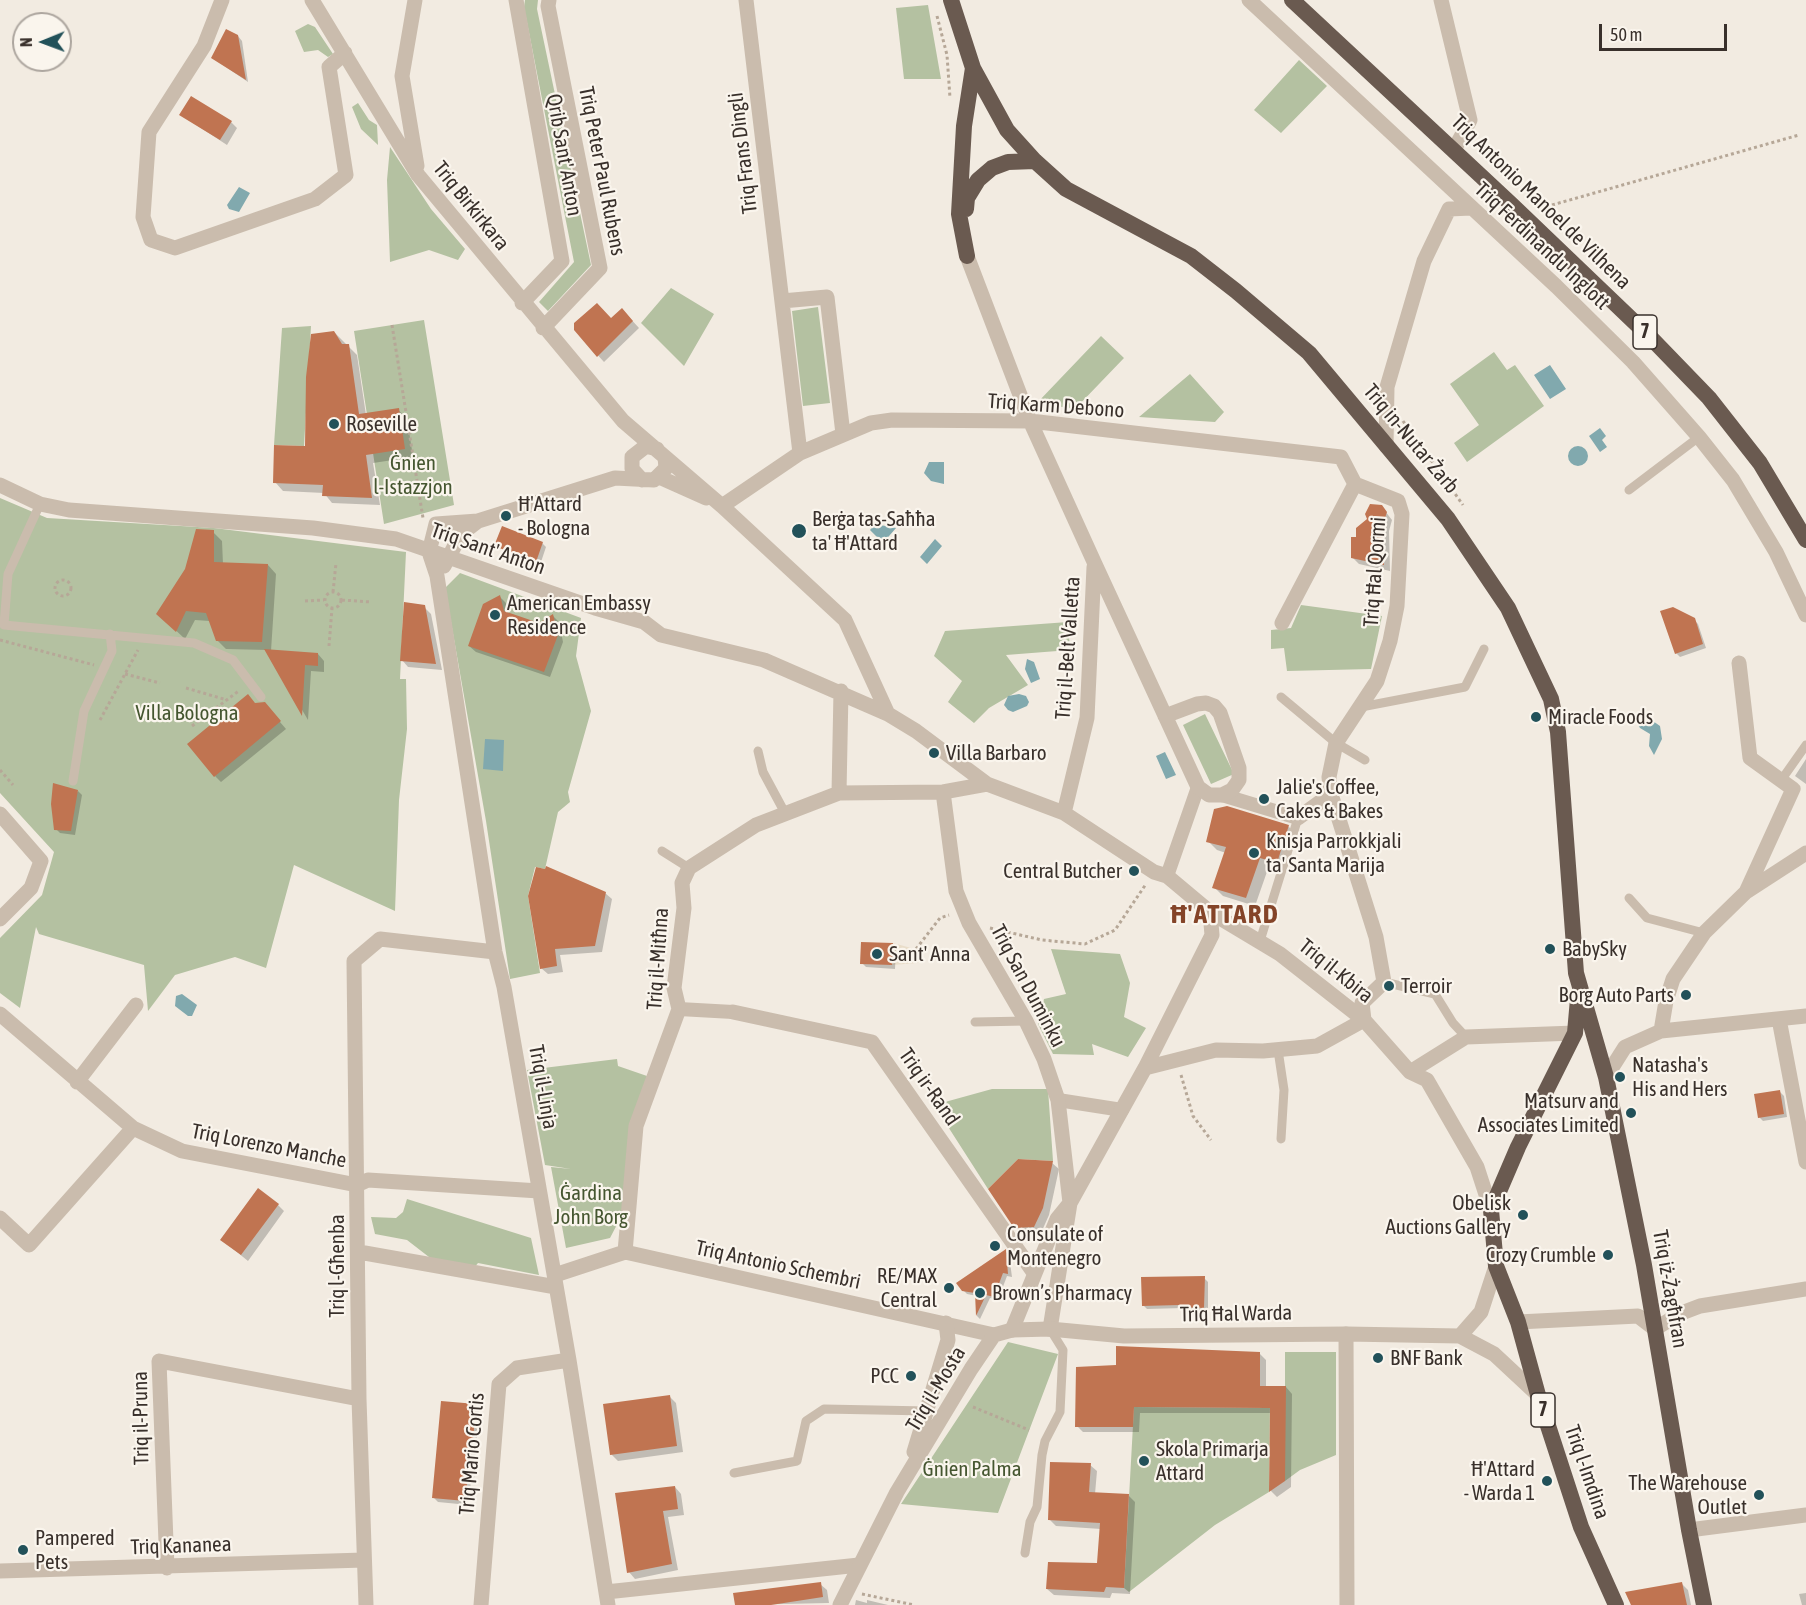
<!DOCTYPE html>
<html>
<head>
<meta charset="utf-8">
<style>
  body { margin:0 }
  #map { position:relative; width:1806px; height:1605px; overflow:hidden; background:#f2ebe1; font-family:"Asap Condensed",sans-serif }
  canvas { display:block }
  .north { position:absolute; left:12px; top:12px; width:60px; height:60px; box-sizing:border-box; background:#faf5ed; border:2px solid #ada69f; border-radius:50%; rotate:269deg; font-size:16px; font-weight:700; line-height:24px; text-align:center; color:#39302b }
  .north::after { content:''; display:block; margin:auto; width:21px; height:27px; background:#225159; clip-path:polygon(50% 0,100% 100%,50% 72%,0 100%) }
  .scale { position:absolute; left:1599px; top:24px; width:128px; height:27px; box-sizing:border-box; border:3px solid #39302b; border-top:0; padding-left:8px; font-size:18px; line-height:21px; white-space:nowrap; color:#39302b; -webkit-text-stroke:4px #faf5ed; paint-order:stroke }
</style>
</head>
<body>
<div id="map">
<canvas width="1806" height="1605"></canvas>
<div class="north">N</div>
<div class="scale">50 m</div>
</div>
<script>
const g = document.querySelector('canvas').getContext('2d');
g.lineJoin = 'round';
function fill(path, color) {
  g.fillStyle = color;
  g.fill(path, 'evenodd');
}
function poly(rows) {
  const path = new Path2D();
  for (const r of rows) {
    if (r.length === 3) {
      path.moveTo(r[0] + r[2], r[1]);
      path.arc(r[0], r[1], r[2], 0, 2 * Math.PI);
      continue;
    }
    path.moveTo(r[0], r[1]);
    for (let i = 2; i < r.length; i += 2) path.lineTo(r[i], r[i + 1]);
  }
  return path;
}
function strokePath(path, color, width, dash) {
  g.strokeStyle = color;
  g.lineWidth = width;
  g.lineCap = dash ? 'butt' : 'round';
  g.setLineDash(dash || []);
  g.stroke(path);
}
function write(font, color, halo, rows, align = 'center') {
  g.font = font + ' "Asap Condensed",sans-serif';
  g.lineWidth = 4.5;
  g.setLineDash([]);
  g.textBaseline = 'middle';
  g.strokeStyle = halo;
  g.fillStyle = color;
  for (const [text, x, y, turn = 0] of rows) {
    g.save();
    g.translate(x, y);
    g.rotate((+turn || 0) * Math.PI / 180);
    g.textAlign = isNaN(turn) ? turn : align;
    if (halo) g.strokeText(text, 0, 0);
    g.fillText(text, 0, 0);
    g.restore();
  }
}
const green = poly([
  [525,0,538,0,537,9,591,265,548,311,539,302,574,262,524,7],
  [928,5,941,79,904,79,896,8],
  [308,24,315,27,333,54,328,57,318,50,304,52,295,31],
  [1299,60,1327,86,1281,133,1254,110],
  [358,103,369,120,377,125,378,145,361,129,352,107],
  [390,147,431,209,465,249,458,260,429,250,390,262,387,180],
  [671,288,714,314,684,366,641,323],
  [818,307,830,403,803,406,792,311],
  [424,320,454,505,384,524,354,331],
  [311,326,304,446,274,445,282,328],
  [1101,336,1124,358,1075,409,1037,403],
  [1494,352,1507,370,1515,365,1544,406,1467,462,1454,443,1479,425,1450,384],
  [1190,374,1224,412,1215,422,1139,417],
  [0,498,47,518,214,528,406,552,400,679,406,679,407,729,399,800,395,911,294,865,266,968,235,957,175,975,148,1011,144,965,39,934,36,927,20,1008,0,993,0,938,42,895,54,852,0,793],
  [460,573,581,618,576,656,591,711,568,792,570,802,558,812,545,869,535,867,528,896,540,973,510,979,486,821,445,588],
  [1301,605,1382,616,1371,669,1287,671,1284,648,1271,649,1271,630,1291,628],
  [1068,622,1070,650,1006,655,1028,685,989,708,974,723,948,702,962,681,934,656,945,631],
  [1205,714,1234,774,1211,784,1183,725],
  [1051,949,1120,954,1130,983,1124,1017,1146,1028,1128,1057,1092,1044,1094,1055,1053,1054,1038,1024,1044,999,1066,994],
  [617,1059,618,1066,647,1076,622,1215,610,1238,566,1248,551,1167,571,1169,545,1165,527,1070],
  [992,1089,1048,1089,1053,1161,1018,1159,988,1189,945,1122,945,1102],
  [407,1199,531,1238,539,1275,478,1263,470,1273,438,1264,407,1240,375,1234,371,1217,396,1218,403,1212],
  [1008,1342,1058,1354,998,1513,901,1504],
  [1285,1352,1336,1352,1336,1455,1300,1470,1285,1481],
  [1270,1404,1269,1492,1215,1525,1129,1592,1124,1588,1134,1407,1260,1408]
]);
const plaza = poly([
  [893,943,922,951,918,963,892,965]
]);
const water = poly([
  [239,187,250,193,239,212,229,209,227,205],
  [1550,365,1566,389,1550,399,1534,375],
  [1600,428,1606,436,1602,440,1607,447,1600,452,1589,436],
  [1578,456,10],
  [929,462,944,462,944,484,931,481,924,473],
  [875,524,896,528,883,543,870,530],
  [935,539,942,546,927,564,920,557],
  [1027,659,1034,662,1040,679,1031,683,1025,669],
  [1019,694,1026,696,1029,702,1027,706,1013,712,1008,710,1004,705,1008,696],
  [1650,719,1660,726,1662,739,1654,755,1649,746,1650,734,1640,728,1635,720],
  [485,739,504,740,503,771,483,769],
  [1165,752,1176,775,1166,779,1156,756],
  [182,994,197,1005,192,1016,188,1016,175,1006,176,996]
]);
const shadow = poly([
  [238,36,242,41,248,82,217,61],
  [181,115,231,122,237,128,227,145],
  [628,316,639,328,604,362,575,330],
  [334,332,357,355,366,415,398,410,407,418,413,457,373,463,380,505,332,503,324,493,283,491,275,482,307,447],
  [1381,506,1392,520,1389,531,1390,571,1359,564,1352,557,1358,538],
  [213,532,222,541,223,564,268,565,276,574,271,651,318,654,324,661,324,672,311,671,308,720,267,650,226,649,217,640,210,621,195,620,185,639,167,622],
  [542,543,546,547,540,565,496,545],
  [500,597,506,603,509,615,540,624,553,616,559,622,563,642,550,677,476,652,469,646],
  [424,607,431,614,442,670,408,667,402,660],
  [1694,620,1698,624,1706,648,1680,657,1676,653],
  [268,708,286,729,221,782,215,776],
  [1806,759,1806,784,1795,776],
  [78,791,82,795,75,835,60,833,56,829],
  [1288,826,1297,835,1286,870,1269,866,1255,906,1223,896,1214,887,1226,853,1217,850,1208,841],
  [605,893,612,899,602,952,560,955,563,972,548,974,541,968,529,896],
  [892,945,896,949,895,969,866,967,862,963],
  [1780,1092,1784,1096,1787,1117,1763,1121,1759,1117],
  [1052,1163,1059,1169,1049,1215,1041,1233,1022,1233,1015,1227],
  [278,1205,284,1211,248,1261,222,1240],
  [1005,1251,1009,1255,1012,1277,1007,1276,998,1300,990,1298,980,1319,977,1316,977,1296,967,1294,963,1290],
  [1204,1278,1208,1282,1208,1311,1186,1311,1183,1308,1147,1309,1143,1305],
  [1260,1354,1266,1360,1266,1387,1286,1387,1292,1394,1291,1487,1277,1497,1271,1491,1272,1413,1140,1413,1139,1432,1083,1432,1077,1426],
  [670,1397,676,1403,683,1452,618,1461,611,1454],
  [475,1405,479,1409,474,1479,471,1479,469,1505,438,1502,434,1498],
  [1090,1465,1097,1471,1095,1494,1129,1496,1135,1502,1130,1594,1112,1593,1110,1598,1054,1595,1047,1589,1099,1565,1101,1529,1056,1526,1050,1520],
  [675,1487,681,1494,684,1515,668,1517,678,1570,635,1579,629,1572],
  [820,1584,827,1590,829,1603,736,1605],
  [1682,1584,1688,1590,1691,1605,1632,1605],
  [1806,1593,1806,1605,1802,1605,1799,1594],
  [856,1600,867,1603,867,1600,888,1605,855,1605]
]);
const building = poly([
  [226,29,238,35,246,80,211,58],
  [191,96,232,121,220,140,179,115],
  [597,303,611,318,622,308,633,321,597,357,574,330,574,323],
  [334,331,342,344,349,344,359,414,399,408,405,449,366,455,372,498,322,496,323,485,273,483,274,445,305,446,306,377,311,334],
  [1370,504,1382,505,1387,512,1383,524,1384,565,1351,558,1351,537,1356,537,1356,528,1367,519,1365,514],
  [502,526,543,542,536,562,494,546],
  [196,529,214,530,214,562,268,564,262,642,216,641,206,613,186,611,176,632,156,614,185,569],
  [500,595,504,611,539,623,553,614,558,635,544,672,468,646,483,604],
  [404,602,425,605,436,664,400,661],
  [1673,607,1695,618,1703,644,1675,654,1660,611],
  [264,649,318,653,318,666,305,665,302,716],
  [248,694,255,703,265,702,281,721,214,777,187,744],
  [53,783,78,790,71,831,54,830,51,804],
  [1227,806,1289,825,1277,863,1260,858,1246,898,1212,888,1226,847,1206,842,1214,809],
  [546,866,606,892,595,946,555,949,557,966,540,969,528,896,536,867,545,869],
  [861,942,893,943,892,965,860,964],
  [1780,1090,1784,1114,1758,1118,1754,1094],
  [1018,1159,1053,1161,1043,1208,1034,1227,1014,1228,988,1189],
  [258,1188,279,1204,241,1255,220,1240],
  [1006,1249,1008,1274,1003,1273,994,1297,986,1295,976,1316,975,1293,962,1291,956,1283],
  [1205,1276,1204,1308,1180,1307,1180,1305,1142,1306,1141,1277],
  [1116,1346,1260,1352,1260,1386,1286,1386,1285,1481,1269,1492,1270,1408,1134,1407,1133,1427,1075,1427,1076,1367,1116,1365],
  [670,1395,677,1446,610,1455,603,1404],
  [441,1401,476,1404,470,1476,468,1475,465,1501,432,1498],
  [1050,1462,1091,1463,1089,1492,1129,1494,1124,1588,1106,1587,1104,1592,1046,1589,1048,1562,1097,1563,1100,1523,1048,1520],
  [675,1486,678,1509,663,1511,672,1564,627,1573,615,1493],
  [821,1582,823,1597,771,1605,735,1605,733,1593],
  [1682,1582,1687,1605,1631,1605,1625,1592]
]);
const path = poly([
  [937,16,947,55,950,98],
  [1552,205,1799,135],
  [392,325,423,518],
  [1403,421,1463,505],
  [63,588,8],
  [333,600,8],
  [333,592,336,563],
  [342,600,371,602],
  [305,601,324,600],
  [0,640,94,665],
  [329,646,332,608],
  [125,674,160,683],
  [186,688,227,700],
  [100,720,138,650],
  [192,726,240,690],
  [0,770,13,785],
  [990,928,1042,940,1085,944,1115,930,1146,884],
  [916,949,940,918,949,915],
  [1181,1075,1193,1116,1211,1140],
  [560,1216,613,1222],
  [973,1407,1029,1430],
  [862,1594,914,1605]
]);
const service = poly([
  [1629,490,1699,437],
  [40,504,8,574,4,625,194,643,233,660,261,697],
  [1281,697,1336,743,1365,760],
  [1361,707,1465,687,1484,649],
  [758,751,763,772,785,813],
  [1782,779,1806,745],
  [73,781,84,711,112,651,110,634],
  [662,851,689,868],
  [1629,898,1647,918,1704,933],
  [1260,941,1298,818],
  [1384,982,1435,994,1453,1023,1466,1037],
  [975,1022,1026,1021],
  [1278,1050,1284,1090,1281,1139],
  [734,1473,797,1461,806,1421,824,1409,928,1411],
  [1025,1553,1030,1522,1037,1507,1042,1455,1045,1441,1060,1412,1063,1350,1050,1329]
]);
const pedestrian = poly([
  [1222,795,1298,818],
  [1167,876,1198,787],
  [679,1009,733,1012],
  [1058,1100,1122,1110]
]);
const minor = poly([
  [222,0,204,46,149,132,143,217,151,240,175,248,315,199,346,175,329,67,345,53],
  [312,0,418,175,623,421,722,506,845,620,888,714],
  [415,0,402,76,417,166],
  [516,0,562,261,522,303],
  [746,0,800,453],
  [1249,0,1556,286,1633,362,1699,437,1733,480,1776,552,1806,615],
  [1441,0,1470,120,1454,150],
  [967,256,1030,421,1095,564,1198,787,1209,795,1222,795,1232,790,1239,780,1239,768,1220,713,1214,706,1206,703,1197,704,1165,716],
  [782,301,827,297,843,434],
  [543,328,600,268,548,6,549,0],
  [1386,446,1387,387,1424,261,1449,209,1471,208],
  [659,477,706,498],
  [642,480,632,469,632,457,646,446,657,449],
  [0,485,40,504,69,510,313,528,396,539,595,608,644,622,661,635,764,660,888,714,916,731,987,784,1064,813,1154,872,1167,876,1210,912,1280,954,1364,1020,1410,1072,1427,1080,1477,1167,1491,1210],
  [722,506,800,453,871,423,892,420,1030,421,1341,457,1355,484,1398,501,1402,514,1397,606,1390,641,1377,681,1336,743,1329,777,1331,794,1376,937,1384,982,1362,1003,1364,1020],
  [429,552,437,576,495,952,504,987,569,1360,608,1605],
  [429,552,436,524,478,521,615,478,654,480,666,468,665,457],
  [444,566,461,534,478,521],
  [1282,623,1355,484],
  [1739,663,1750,758,1793,789,1746,892],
  [943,792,956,891,969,923,1026,1021,1044,1059,1058,1100,1070,1203,1050,1329],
  [839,793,841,691],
  [1064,813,1087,718,1094,567],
  [0,814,41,861,31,888,0,919],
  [1298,818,1331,794],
  [733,1012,872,1042,1034,1273],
  [0,1014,133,1128,182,1151,357,1185,368,1180,539,1191],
  [1779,1019,1806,1162],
  [1661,1031,1666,1001,1673,979,1704,933,1746,892,1806,853],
  [1145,1068,1216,1050,1263,1051,1317,1046,1364,1020],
  [1410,1072,1466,1037,1575,1033],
  [1606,1077,1625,1047,1661,1031,1806,1016],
  [77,1082,136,1005],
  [0,1218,29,1245,133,1128],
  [359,1252,556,1287],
  [625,1252,636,1126,679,1009,674,988,684,908,682,883,689,868,756,825,839,793,943,792,987,784],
  [555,1275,625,1252,994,1335],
  [1518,1322,1638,1316,1655,1329,1679,1314,1700,1306,1806,1289],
  [1012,1330,1057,1219,1070,1203,1145,1068,1212,935,1210,912],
  [1346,1334,1347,1605],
  [1689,1530,1806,1515],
  [167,1568,159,1361,359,1399],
  [0,1571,364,1560],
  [606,1592,859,1565],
  [366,1605,359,1399,354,961,380,939,495,952],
  [481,1605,499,1384,517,1368,569,1360]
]);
const tertiary = poly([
  [1460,1336,1481,1312,1496,1266],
  [914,1452,948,1340,946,1323],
  [840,1605,897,1492,971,1369,994,1335,1012,1330,1050,1329,1124,1336,1346,1334,1460,1336,1494,1354,1538,1395]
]);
const trunk = poly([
  [951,0,973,68,1007,130,1035,161,1066,189,1191,256,1236,291,1309,353,1448,519,1508,608,1551,699,1558,732,1576,973,1606,1077,1644,1265,1689,1530,1704,1605],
  [1292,0,1511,204,1651,338,1709,398,1760,463,1806,540],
  [966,209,967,198,978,180,992,168,1008,162,1035,161],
  [967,256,959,214,964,126,973,68],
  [1578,999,1575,1033,1518,1147,1491,1210,1496,1266,1518,1322,1538,1395,1581,1527,1616,1605]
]);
const markers = [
  [334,424,6,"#225159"],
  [506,516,6,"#225159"],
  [799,531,8,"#225159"],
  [495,615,6,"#225159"],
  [1536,717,6,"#225159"],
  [934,753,6,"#225159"],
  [1264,799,6,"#225159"],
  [1254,853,6,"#225159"],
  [1134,871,6,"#225159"],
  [1550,949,6,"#225159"],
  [877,954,6,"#225159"],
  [1389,986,6,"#225159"],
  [1686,995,6,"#225159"],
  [1620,1077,6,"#225159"],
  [1631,1113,6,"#225159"],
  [1523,1215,6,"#225159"],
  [995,1246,6,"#225159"],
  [1608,1255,6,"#225159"],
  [949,1288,6,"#225159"],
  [980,1293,6,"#225159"],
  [1378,1358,6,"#225159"],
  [911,1376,6,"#225159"],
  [1144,1461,6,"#225159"],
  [1547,1481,6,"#225159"],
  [1759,1495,6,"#225159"],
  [23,1550,6,"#225159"]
];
const shields = [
  [1645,332,24],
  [1543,1410,24]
];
const shieldNames = [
  ["7",1645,332],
  ["7",1543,1410]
];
const streetNames = [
  ["Triq Frans Dingli",743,153,-97],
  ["Qrib Sant' Anton",564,155,80],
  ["Triq Peter Paul Rubens",602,171,79],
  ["Triq Antonio Manoel de Vilhena",1541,202,44],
  ["Triq Birkirkara",471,206,51],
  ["Triq Ferdinandu Inglott",1542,246,43],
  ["Triq Karm Debono",1056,406,4],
  ["Triq in-Nutar Żarb",1411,439,50],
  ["Triq Sant' Anton",488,549,19],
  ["Triq Ħal Qormi",1375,572,-86],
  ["Triq il-Belt Valletta",1068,648,-86],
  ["Triq il-Mitħna",658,959,-86],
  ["Triq il-Kbira",1336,971,39],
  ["Triq San Duminku",1028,986,62],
  ["Triq il-Linja",543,1087,80],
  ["Triq ir-Rand",929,1087,55],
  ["Triq Lorenzo Manche",269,1146,11],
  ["Triq Antonio Schembri",778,1265,12],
  ["Triq l-Għenba",337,1266,-90],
  ["Triq iż-Żagħfran",1670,1289,80],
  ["Triq Ħal Warda",1236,1314,-1],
  ["Triq il-Mosta",936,1389,-59],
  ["Triq il-Pruna",141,1418,-91],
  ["Triq Mario Cortis",472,1454,-85],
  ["Triq l-Imdina",1587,1472,71],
  ["Triq Kananea",181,1546,-2]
];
const poiNames = [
  ["Roseville",346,424],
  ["Ħ'Attard",518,504],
  ["- Bologna",518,528],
  ["Berġa tas-Saħħa",812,519],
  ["ta' Ħ'Attard",812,543],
  ["American Embassy",507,603],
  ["Residence",507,627],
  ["Miracle Foods",1548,717],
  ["Villa Barbaro",946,753],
  ["Jalie's Coffee,",1276,787],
  ["Cakes & Bakes",1276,811],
  ["Knisja Parrokkjali",1266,841],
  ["ta' Santa Marija",1266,865],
  ["Central Butcher",1122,871,"right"],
  ["BabySky",1562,949],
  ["Sant' Anna",889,954],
  ["Terroir",1401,986],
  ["Borg Auto Parts",1674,995,"right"],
  ["Natasha's",1632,1065],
  ["His and Hers",1632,1089],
  ["Matsurv and",1619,1101,"right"],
  ["Associates Limited",1619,1125,"right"],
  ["Obelisk",1511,1203,"right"],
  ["Auctions Gallery",1511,1227,"right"],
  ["Consulate of",1007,1234],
  ["Montenegro",1007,1258],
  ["Crozy Crumble",1596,1255,"right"],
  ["RE/MAX",937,1276,"right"],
  ["Central",937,1300,"right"],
  ["Brown’s Pharmacy",992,1293],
  ["BNF Bank",1390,1358],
  ["PCC",899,1376,"right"],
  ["Skola Primarja",1156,1449],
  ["Attard",1156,1473],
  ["Ħ'Attard",1535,1469,"right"],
  ["- Warda 1",1535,1493,"right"],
  ["The Warehouse",1747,1483,"right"],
  ["Outlet",1747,1507,"right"],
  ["Pampered",35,1538],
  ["Pets",35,1562]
];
const parkNames = [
  ["Ġnien",413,463],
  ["l-Istazzjon",413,487],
  ["Villa Bologna",187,713],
  ["Ġardina",591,1193],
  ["John Borg",591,1217],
  ["Ġnien Palma",972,1469]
];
const districtNames = [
  ["Ħ'ATTARD",1225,914]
];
fill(green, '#b4c1a1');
fill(plaza, '#e9ddc9');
fill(water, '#81a9ae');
fill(shadow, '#0003');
fill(building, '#c07451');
strokePath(path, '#b6a797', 3, [3, 3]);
strokePath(service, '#cabcad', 9);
strokePath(pedestrian, '#cabcad', 14);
strokePath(minor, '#cabcad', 15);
strokePath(tertiary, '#cabcad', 15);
strokePath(trunk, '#6a5a50', 16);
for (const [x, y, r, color] of markers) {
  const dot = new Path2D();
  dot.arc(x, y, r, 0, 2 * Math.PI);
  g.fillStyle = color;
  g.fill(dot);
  strokePath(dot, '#faf5ed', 2);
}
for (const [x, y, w] of shields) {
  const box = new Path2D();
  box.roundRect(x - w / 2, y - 17, w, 34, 4.5);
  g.fillStyle = '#faf5ed';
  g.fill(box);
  strokePath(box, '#39302b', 1.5);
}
write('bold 20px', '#39302b', null, shieldNames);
write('21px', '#39302b', '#faf5ed', streetNames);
write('21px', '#39302b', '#faf5ed', poiNames, 'left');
write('21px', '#455630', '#faf5ed', parkNames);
g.letterSpacing = '1.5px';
write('bold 27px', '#844428', '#faf5ed', districtNames);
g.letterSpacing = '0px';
</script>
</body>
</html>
